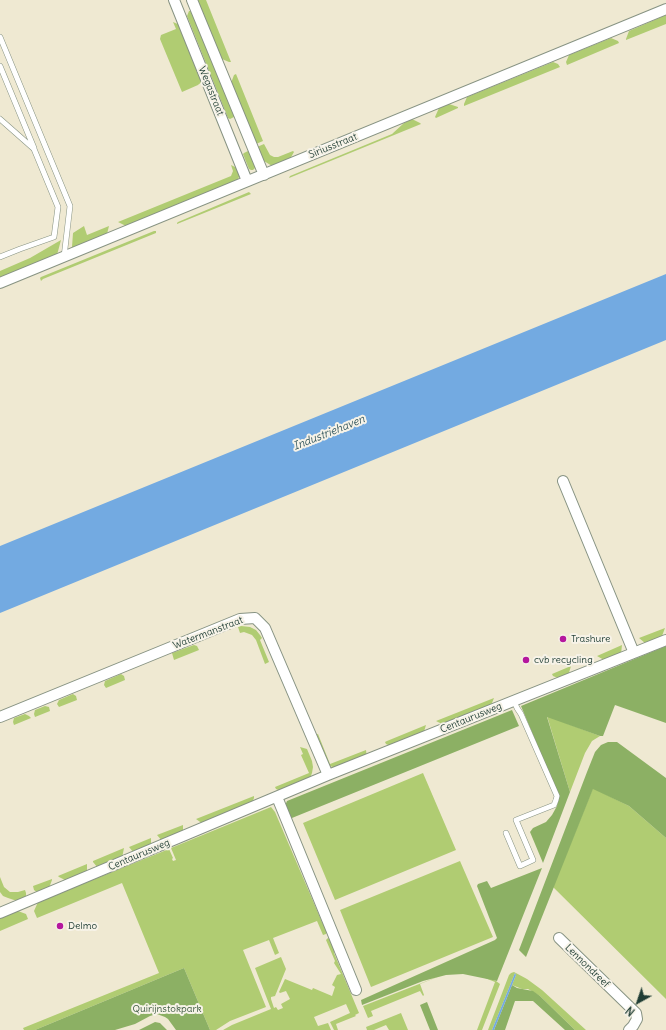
<!DOCTYPE html>
<html>
<head>
<meta charset="utf-8">
<style>
  body { margin:0 }
  #map { position:relative; width:666px; height:1030px; overflow:hidden; background:#efe9d2; font-family:Delius,sans-serif }
  canvas { display:block }
  .north { position:absolute; left:618px; top:982px; width:40px; height:40px; -webkit-text-stroke:3px #f7f3e8; paint-order:stroke; rotate:220deg; font-size:11px; font-weight:700; line-height:16px; text-align:center; color:#1f3d34 }
  .north::after { content:''; display:block; margin:auto; width:14px; height:18px; background:#1f3d34; clip-path:polygon(50% 0,100% 100%,50% 72%,0 100%) }
</style>
</head>
<body>
<div id="map">
<canvas width="666" height="1030"></canvas>
<div class="north">N</div>
</div>
<script>
const g = document.querySelector('canvas').getContext('2d');
g.lineJoin = 'round';
function fill(path, color) {
  g.fillStyle = color;
  g.fill(path, 'evenodd');
}
function poly(rows) {
  const path = new Path2D();
  for (const r of rows) {
    path.moveTo(r[0], r[1]);
    for (let i = 2; i < r.length; i += 2) path.lineTo(r[i], r[i + 1]);
  }
  return path;
}
function strokePath(path, color, width, dash) {
  g.strokeStyle = color;
  g.lineWidth = width;
  g.lineCap = dash ? 'butt' : 'round';
  g.setLineDash(dash || []);
  g.stroke(path);
}
function write(font, color, halo, rows, align = 'center') {
  g.font = font + ' Delius,sans-serif';
  g.lineWidth = 4;
  g.setLineDash([]);
  g.textBaseline = 'middle';
  g.strokeStyle = halo;
  g.fillStyle = color;
  for (const [text, x, y, turn = 0] of rows) {
    g.save();
    g.translate(x, y);
    g.rotate((+turn || 0) * Math.PI / 180);
    g.textAlign = isNaN(turn) ? turn : align;
    if (halo) g.strokeText(text, 0, 0);
    g.fillText(text, 0, 0);
    g.restore();
  }
}
const green = poly([
  [197,0,206,0,231,62,229,62,222,59],
  [189,11,191,11,234,116,234,117,230,119,228,118,187,16],
  [666,15,666,24,626,40,626,39,629,31],
  [173,22,180,25,204,81,199,84,198,85,182,92,160,39,161,35,176,29],
  [611,38,618,41,619,43,567,65,566,62,569,55],
  [553,62,558,64,560,67,464,106,464,104,467,97],
  [236,74,263,141,256,144,231,83,234,75],
  [449,104,458,107,458,108,436,118,435,117,439,108],
  [412,119,420,123,421,124,289,178,290,176,392,134,404,123],
  [264,144,270,155,274,157,278,157,293,151,294,152,290,159,272,166,264,161,257,147],
  [248,151,249,152,255,166,255,168,253,170,251,170,249,169,243,154,244,153],
  [231,165,239,169,240,173,238,180,126,226,118,222,231,176,233,171],
  [249,192,251,194,177,224,177,223,178,222],
  [84,226,87,235,109,226,107,234,73,248,72,247,73,233],
  [154,231,156,231,156,233,43,279,41,281,40,278,41,277],
  [61,240,57,255,0,278,0,271,30,258],
  [241,626,250,627,256,630,260,635,262,638,260,640,269,662,265,664,256,640,252,635,244,632,240,633,238,627],
  [665,628,662,636,645,643,639,638],
  [194,645,197,646,199,650,174,660,172,653],
  [622,645,621,654,604,660,597,656],
  [571,666,568,676,560,679,553,676,552,674],
  [121,674,124,676,125,680,106,688,104,685,105,681],
  [73,694,76,696,77,700,59,707,57,704,59,700],
  [494,698,490,708,446,726,436,721],
  [45,706,49,707,50,711,35,717,34,714,35,710],
  [25,714,29,716,31,718,14,725,13,722,14,718],
  [547,716,600,736,592,741,585,753,570,792],
  [426,725,423,735,393,747,386,744,385,742,387,741],
  [318,734,330,764,366,750,367,758,337,768,329,766,314,735],
  [300,747,307,749,312,761,313,767,312,773,310,778,283,792,276,789,275,787,309,773,301,755,303,754],
  [423,773,456,850,335,900,303,823],
  [593,788,629,806,666,838,666,999,553,887],
  [254,796,254,798,251,805,203,824,196,819],
  [271,807,275,812,322,922,327,930,327,932,326,934,323,935,317,921,273,938,279,953,275,955,269,940,243,950,266,1007,230,1021,216,1030,210,1030,184,968,35,1030,24,1030,23,1028,159,973,122,883,37,918,34,911,38,902,169,849,173,858,172,859,173,861,176,860,171,848],
  [183,825,183,832,163,842,157,835],
  [151,838,151,846,134,853,129,847],
  [124,848,122,858,98,868,93,862,93,861],
  [460,861,493,937,371,987,340,910],
  [87,864,87,873,67,881,59,877,58,876],
  [0,877,4,887,10,892,18,892,25,890,26,893,26,898,20,900,14,900,8,898,3,896,0,892],
  [52,879,52,880,49,888,38,893,34,890,33,886],
  [18,911,26,914,28,919,0,931,0,918],
  [328,938,330,939,334,947,334,953,359,1013,355,1015,356,1016,336,1024,338,1030,334,1030,330,1022,350,1013,346,1004,314,1017,318,1026,328,1023,331,1030,223,1030,232,1025,271,1009,255,968,281,957,286,969,275,996,271,997,271,999,274,1008,276,1007,278,1010,283,1008,281,1004,290,999,286,991,280,993,279,992,285,979,312,990,313,988,332,996,335,987,332,985,337,975,341,974,334,963,335,961,326,940],
  [460,968,496,981,500,984,482,1030,477,1030,495,982,460,968,420,984,424,995,423,996,420,991,371,1011,373,1016,368,1018,363,1006],
  [514,972,527,979,542,990,586,1030,575,1030,540,996,528,989,522,989,512,985,516,975,515,973,492,1030,488,1030,509,975,511,973],
  [401,1013,408,1030,389,1030,386,1025,374,1030,367,1030,366,1027]
]);
const forest = poly([
  [666,646,666,723,615,705,603,736,600,736,547,717,570,792,543,863,530,832,533,828,546,822,552,815,557,806,558,799,556,790,521,706],
  [512,710,519,726,287,820,284,808,287,801],
  [608,742,617,742,666,778,666,838,629,806,593,789,526,957,519,950,587,772,595,752,601,745],
  [542,868,497,981,463,974,446,975,423,981,362,1005,361,1000,495,940,497,938,494,930,477,886,478,884,487,881,491,888],
  [184,968,210,1030,176,1030,168,1019,165,1017,157,1014,150,1016,135,1024,115,1030,35,1030],
  [512,985,517,988,533,991,540,996,575,1030,565,1030,533,1001,515,1001,505,1030,494,1030],
  [427,1002,438,1030,430,1030,420,1005],
  [155,1022,160,1023,167,1030,139,1030]
]);
const water = poly([
  [666,274,666,340,0,613,0,546],
  [515,973,516,975,494,1030,492,1030]
]);
const service = poly([
  [0,37,70,206,64,257],
  [0,66,34,148],
  [0,119,34,149,58,207,54,237,20,249,0,257],
  [506,833,520,866,533,860,516,820,554,805,556,800,557,796,521,714,517,708,514,701]
]);
const minor = poly([
  [174,0,247,181],
  [192,0,264,175],
  [0,283,666,9],
  [563,481,634,653],
  [0,717,240,619,255,618,265,628,328,775],
  [277,797,356,990],
  [0,913,328,775,666,640],
  [559,938,636,1013,637,1019,633,1026,629,1030]
]);
const markers = [
  [563,639,4,"#b5179e"],
  [526,660,4,"#b5179e"],
  [60,926,4,"#b5179e"]
];
const streetNames = [
  ["Wegastraat",211,91,68],
  ["Siriusstraat",333,146,-22],
  ["Watermanstraat",208,633,-21],
  ["Centaurusweg",471,718,-22],
  ["Centaurusweg",139,855,-23],
  ["Lennondreef",587,966,44]
];
const poiNames = [
  ["Trashure",571,639],
  ["cvb recycling",534,660],
  ["Delmo",68,926]
];
const parkNames = [
  ["Quirijnstokpark",167,1009]
];
const waterNames = [
  ["Industriehaven",329,433,-22]
];
fill(green, '#b0cc72');
fill(forest, '#8cb064');
fill(water, '#73aae1');
strokePath(service, '#879383', 6);
strokePath(minor, '#879383', 12);
strokePath(service, '#fff', 5);
strokePath(minor, '#fff', 10);
for (const [x, y, r, color] of markers) {
  const dot = new Path2D();
  dot.arc(x, y, r, 0, 2 * Math.PI);
  g.fillStyle = color;
  g.fill(dot);
  strokePath(dot, '#f7f3e8', 1.5);
}
write('10px', '#1f3d34', '#f7f3e8', streetNames);
write('10px', '#1f3d34', '#f7f3e8', poiNames, 'left');
write('10px', '#3c5a40', '#f7f3e8', parkNames);
write('italic 11px', '#34585f', '#f7f3e8', waterNames);
</script>
</body>
</html>
